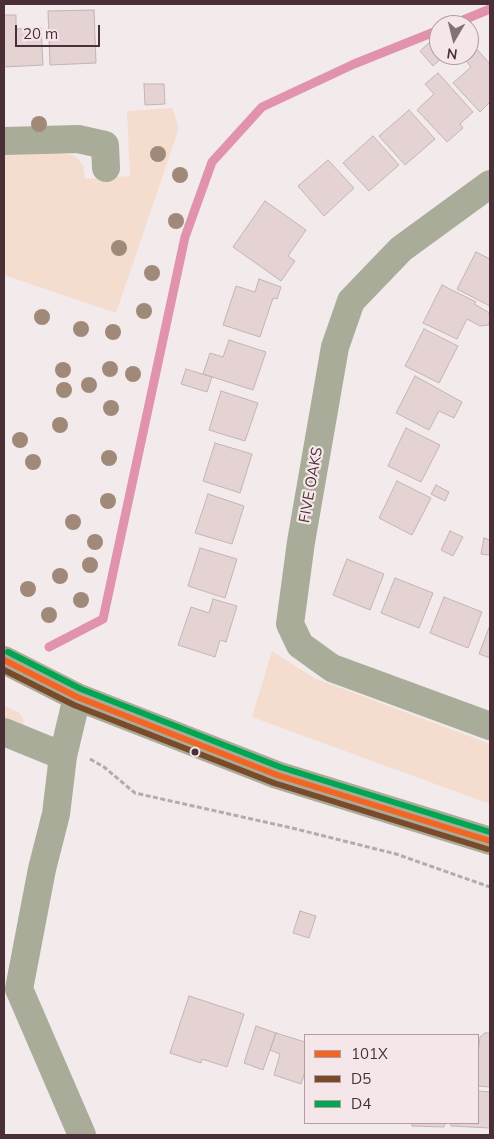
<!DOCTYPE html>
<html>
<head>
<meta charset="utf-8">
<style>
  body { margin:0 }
  #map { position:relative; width:494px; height:1139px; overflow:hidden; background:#f2eaeb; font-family:Mulish,sans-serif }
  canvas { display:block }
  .frame { position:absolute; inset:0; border:5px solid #4b2f37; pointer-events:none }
  .legend { position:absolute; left:304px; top:1034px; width:175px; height:90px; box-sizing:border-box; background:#f5e6ea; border:1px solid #b19da2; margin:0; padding:6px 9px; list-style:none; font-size:15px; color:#4b2f37 }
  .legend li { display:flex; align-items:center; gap:10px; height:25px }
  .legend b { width:25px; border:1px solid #b19da2 }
  .north { position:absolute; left:429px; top:15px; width:50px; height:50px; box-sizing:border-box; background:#f5e6ea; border:1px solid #b19da2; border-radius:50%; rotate:188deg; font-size:14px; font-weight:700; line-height:20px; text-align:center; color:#4b2f37 }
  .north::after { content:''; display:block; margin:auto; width:18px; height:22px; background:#857076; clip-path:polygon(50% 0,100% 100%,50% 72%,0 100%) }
  .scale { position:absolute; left:15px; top:25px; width:85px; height:22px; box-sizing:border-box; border:2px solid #4b2f37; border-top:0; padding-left:6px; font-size:15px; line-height:18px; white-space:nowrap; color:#4b2f37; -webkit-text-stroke:4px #f5e6ea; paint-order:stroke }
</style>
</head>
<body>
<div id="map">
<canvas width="494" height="1139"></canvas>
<div class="frame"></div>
<ul class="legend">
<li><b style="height:6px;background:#f26522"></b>101X</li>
<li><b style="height:6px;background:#7a4b2a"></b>D5</li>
<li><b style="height:6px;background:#00a651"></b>D4</li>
</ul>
<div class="north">N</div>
<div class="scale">20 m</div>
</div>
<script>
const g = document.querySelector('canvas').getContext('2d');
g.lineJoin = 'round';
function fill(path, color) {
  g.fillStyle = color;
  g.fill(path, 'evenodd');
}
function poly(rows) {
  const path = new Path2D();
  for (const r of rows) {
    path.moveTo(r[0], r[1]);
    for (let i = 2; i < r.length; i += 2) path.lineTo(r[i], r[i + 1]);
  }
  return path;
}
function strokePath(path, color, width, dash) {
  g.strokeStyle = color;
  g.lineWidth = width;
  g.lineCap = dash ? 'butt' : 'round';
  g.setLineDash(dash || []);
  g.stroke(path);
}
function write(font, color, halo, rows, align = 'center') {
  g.font = font + ' Mulish,sans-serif';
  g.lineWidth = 4.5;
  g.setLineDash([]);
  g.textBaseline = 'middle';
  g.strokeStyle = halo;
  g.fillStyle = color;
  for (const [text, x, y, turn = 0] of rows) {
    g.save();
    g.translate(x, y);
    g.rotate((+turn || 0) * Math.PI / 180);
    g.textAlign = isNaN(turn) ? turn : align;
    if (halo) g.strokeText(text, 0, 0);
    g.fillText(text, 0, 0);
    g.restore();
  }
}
const green = poly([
  [172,108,179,128,116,313,4,275,4,154,54,152,68,154,75,156,83,165,85,179,130,176,127,111],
  [272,651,314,678,490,744,490,804,252,717],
  [4,706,18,712,23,718,24,729,4,720]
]);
const stream = poly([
  [451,25,490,9],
  [49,647,103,619,185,237,212,162,262,107,354,64,439,30]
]);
const building = poly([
  [94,10,96,63,50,65,48,11,94,10],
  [4,15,16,15,16,29,41,28,43,65,4,67,4,15],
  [430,42,439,55,443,57,433,66,420,51,430,42],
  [474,46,490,64,490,102,480,112,453,83,471,67,463,57,469,55,469,51,474,46],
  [438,73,473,112,460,124,463,128,447,142,417,110,434,94,425,84,438,73],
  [144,84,164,84,165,104,145,105,144,84],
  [409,110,435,139,405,165,379,136,409,110],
  [373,136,399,165,369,191,343,163,373,136],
  [328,160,354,188,324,216,298,186,328,160],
  [265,201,306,230,288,256,295,261,281,281,233,247,265,201],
  [476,252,490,259,490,306,457,289,476,252],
  [259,279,281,287,277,299,273,298,260,337,223,325,236,286,255,292,259,279],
  [442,285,476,302,474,304,488,312,490,316,489,325,480,326,467,319,457,339,423,323,442,285],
  [424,329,458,346,439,383,405,366,424,329],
  [229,340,266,352,253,390,203,374,210,353,223,357,229,340],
  [186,369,212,377,207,392,181,384,186,369],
  [415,376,462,402,454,418,439,411,429,430,396,413,415,376],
  [221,391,258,403,245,441,209,430,221,391],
  [406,428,440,445,421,482,388,466,406,428],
  [215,443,252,454,240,493,203,481,215,443],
  [397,481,431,498,412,535,379,518,397,481],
  [436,485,449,492,445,501,431,494,436,485],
  [208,494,244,506,232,544,195,533,208,494],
  [450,531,463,537,453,556,441,550,450,531],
  [484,538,490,540,490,555,481,554,484,538],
  [200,548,237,559,225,598,188,586,200,548],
  [347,559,384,574,370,610,333,595,347,559],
  [395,578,433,593,419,628,381,613,395,578],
  [444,597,482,612,468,648,430,633,444,597],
  [213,599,237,606,226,642,220,640,215,657,178,645,191,607,209,613,213,599],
  [490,625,490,658,479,654,490,625],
  [300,911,316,916,309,938,293,933,300,911],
  [189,996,244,1014,227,1067,202,1059,201,1063,170,1053,189,996],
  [256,1026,276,1033,263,1070,244,1063,256,1026],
  [276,1033,305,1042,305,1072,301,1084,274,1075,280,1054,270,1050,276,1033],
  [485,1033,490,1033,490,1087,478,1086,478,1053,480,1037,485,1033],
  [478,1091,490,1092,490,1128,451,1126,451,1123,478,1123,478,1091],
  [412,1123,445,1123,444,1127,412,1126,412,1123]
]);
const path = poly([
  [90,759,104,767,135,793,292,828,396,854,490,887]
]);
const minor = poly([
  [4,141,78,139,105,145,106,168],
  [490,184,401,249,351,301,335,347,301,542,290,624,300,645,332,668,490,726],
  [4,732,63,756],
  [19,989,42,869,56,814,63,756,77,697],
  [19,989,82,1135]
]);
const major = poly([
  [4,660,77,697,277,775,490,841]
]);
const bus1 = poly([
  [4,660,77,697,277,775,490,841]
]);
const bus2 = poly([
  [4,670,74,705,274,783,487,849]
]);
const bus3 = poly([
  [8,652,81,689,280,767,490,832]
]);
const trees = [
  [39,124],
  [158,154],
  [180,175],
  [176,221],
  [119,248],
  [152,273],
  [144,311],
  [42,317],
  [81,329],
  [113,332],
  [110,369],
  [63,370],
  [133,374],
  [89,385],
  [64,390],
  [111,408],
  [60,425],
  [20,440],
  [109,458],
  [33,462],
  [108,501],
  [73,522],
  [95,542],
  [90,565],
  [60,576],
  [28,589],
  [81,600],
  [49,615]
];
const markers = [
  [195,752,4.5,"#4b2f37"]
];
const streetNames = [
  ["FIVE OAKS",311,485,-80]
];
fill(green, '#f4ddce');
strokePath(stream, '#e193ad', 9);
fill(building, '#e5d2d3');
strokePath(building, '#c4b4b4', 1);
strokePath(path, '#b1aea5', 3, [5, 2.5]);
strokePath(minor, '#a8ac98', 28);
strokePath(major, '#abab99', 28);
strokePath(bus1, '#f26522', 6);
strokePath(bus2, '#7a4b2a', 6);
strokePath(bus3, '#00a651', 6);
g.fillStyle = '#a08978';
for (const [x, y] of trees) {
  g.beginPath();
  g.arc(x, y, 8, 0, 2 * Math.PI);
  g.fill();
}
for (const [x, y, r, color] of markers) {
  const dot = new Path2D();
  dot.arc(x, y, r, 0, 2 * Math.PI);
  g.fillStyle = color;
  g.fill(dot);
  strokePath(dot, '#f5e6ea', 2);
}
write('15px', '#4b2f37', '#f5e6ea', streetNames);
</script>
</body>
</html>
